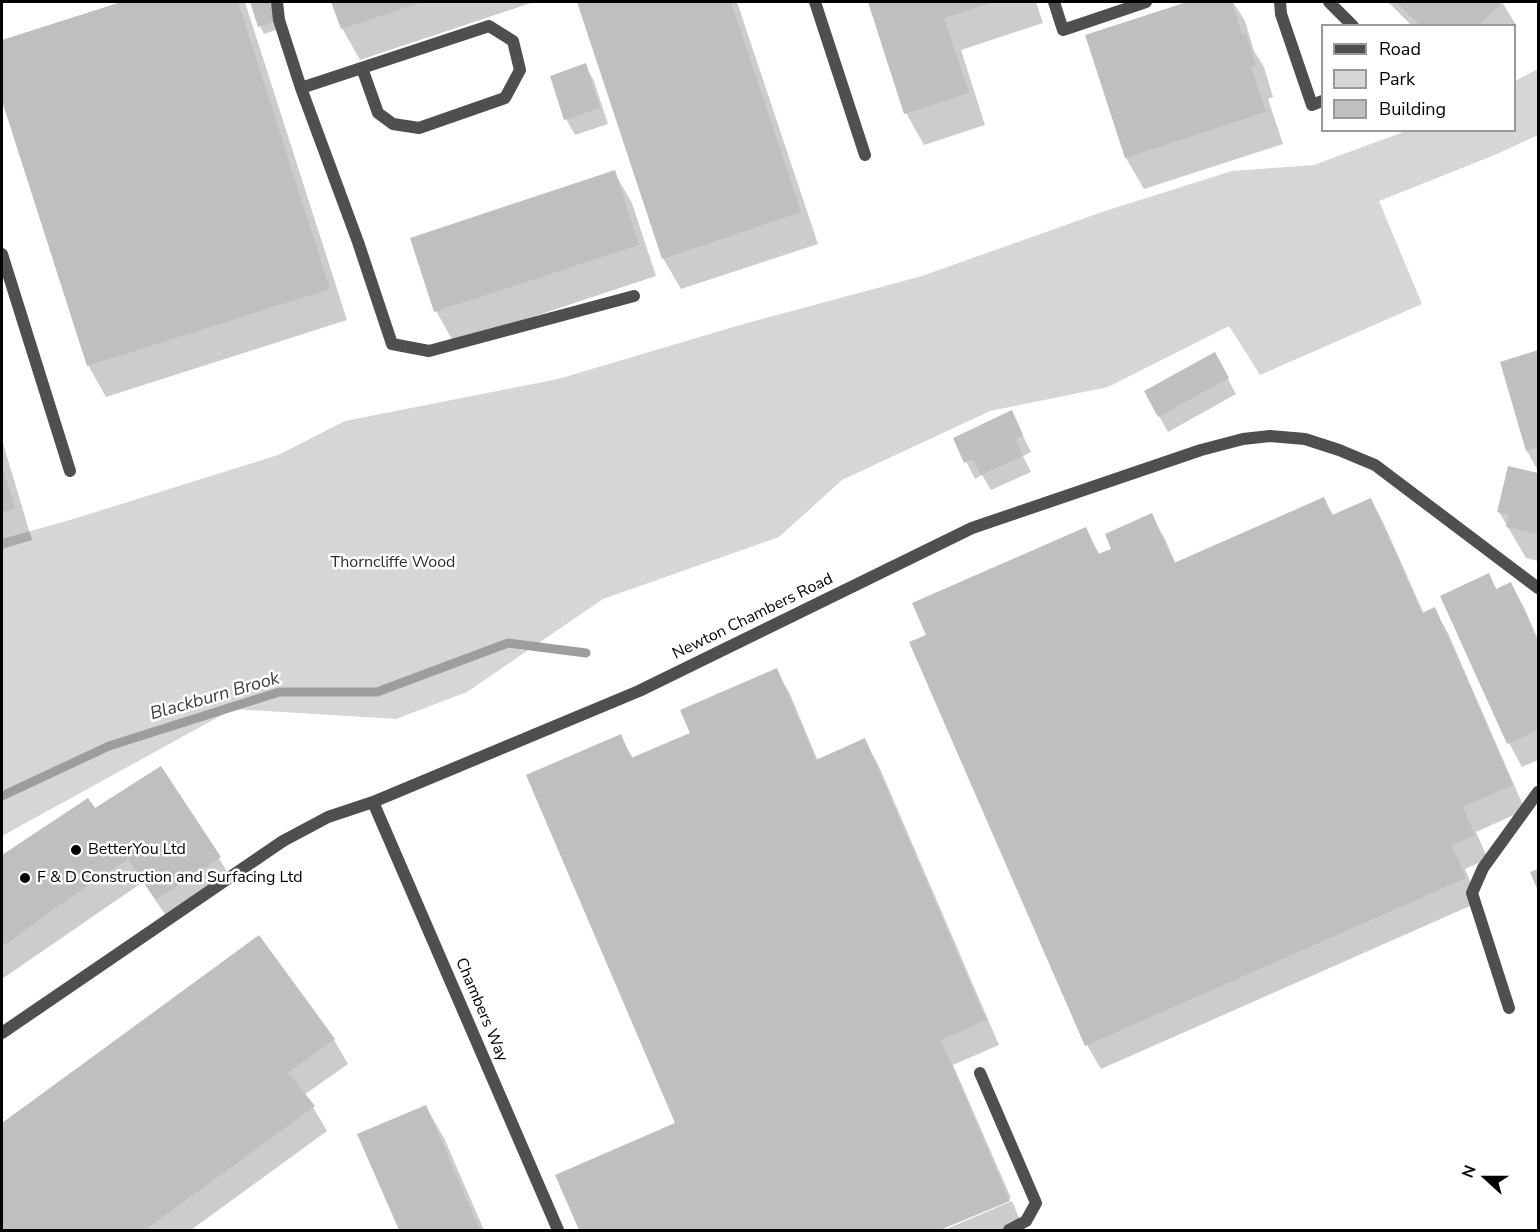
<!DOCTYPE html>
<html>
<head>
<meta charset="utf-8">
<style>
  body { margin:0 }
  #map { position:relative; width:1540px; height:1232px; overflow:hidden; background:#fff; font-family:"Nunito Sans",sans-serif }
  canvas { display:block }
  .frame { position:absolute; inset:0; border:3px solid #000; pointer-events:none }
  .legend { position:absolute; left:1321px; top:24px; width:195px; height:108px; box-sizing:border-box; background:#fff; border:2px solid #999; margin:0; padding:8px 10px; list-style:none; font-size:18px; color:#000 }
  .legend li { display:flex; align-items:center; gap:12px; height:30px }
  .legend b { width:30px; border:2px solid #999 }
  .north { position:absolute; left:1456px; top:1148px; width:60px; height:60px; -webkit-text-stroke:4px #fff; paint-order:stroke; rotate:291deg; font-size:16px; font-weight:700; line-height:24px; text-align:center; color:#000 }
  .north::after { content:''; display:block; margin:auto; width:21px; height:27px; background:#000; clip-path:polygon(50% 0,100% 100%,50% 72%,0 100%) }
</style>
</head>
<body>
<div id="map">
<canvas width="1540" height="1232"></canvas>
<div class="frame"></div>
<ul class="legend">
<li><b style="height:8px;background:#4f4f4f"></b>Road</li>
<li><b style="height:16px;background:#d6d6d6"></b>Park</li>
<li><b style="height:16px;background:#bfbfbf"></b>Building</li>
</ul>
<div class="north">N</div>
</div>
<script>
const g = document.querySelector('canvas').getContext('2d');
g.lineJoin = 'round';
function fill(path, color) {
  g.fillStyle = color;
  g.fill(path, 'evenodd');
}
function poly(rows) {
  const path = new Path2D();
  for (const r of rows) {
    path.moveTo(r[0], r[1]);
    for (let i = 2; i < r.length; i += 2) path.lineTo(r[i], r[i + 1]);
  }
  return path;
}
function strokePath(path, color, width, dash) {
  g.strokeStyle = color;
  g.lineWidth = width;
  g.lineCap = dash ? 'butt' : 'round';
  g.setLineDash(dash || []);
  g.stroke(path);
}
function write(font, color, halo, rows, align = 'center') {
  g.font = font + ' "Nunito Sans",sans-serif';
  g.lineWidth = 5;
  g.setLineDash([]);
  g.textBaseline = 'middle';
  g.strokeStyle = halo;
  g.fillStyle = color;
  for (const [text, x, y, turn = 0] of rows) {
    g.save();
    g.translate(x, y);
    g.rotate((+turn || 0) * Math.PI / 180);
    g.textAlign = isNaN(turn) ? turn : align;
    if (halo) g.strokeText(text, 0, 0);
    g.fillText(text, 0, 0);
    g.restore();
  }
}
const green = poly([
  [1538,69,1538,135,1497,154,1379,201,1422,304,1260,375,1229,326,1108,387,990,411,842,480,779,537,603,599,467,692,396,719,233,709,2,836,2,539,70,520,278,455,345,421,558,379,747,323,922,276,1105,211,1232,171,1314,165,1406,131,1514,130,1515,81]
]);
const shadow = poly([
  [125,2,245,2,347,320,106,397,88,365,2,96,2,41],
  [252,2,270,2,279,29,264,34,260,26],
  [333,2,534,2,360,60,342,28],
  [578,2,737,2,818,244,681,289,663,258],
  [869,2,1036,2,1043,23,961,50,985,125,924,145,906,113],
  [1192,2,1233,2,1245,21,1254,51,1264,67,1273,97,1268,99,1283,144,1144,189,1126,158,1087,36],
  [1388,2,1502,2,1516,25,1514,27,1514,26,1412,26],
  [585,65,594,81,608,124,575,135,566,119,551,77],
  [614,172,632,203,656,276,454,343,436,311],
  [1538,352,1538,471,1527,451,1502,363],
  [1223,370,1236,394,1168,432,1159,416],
  [1011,412,1031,452,1023,456,1031,472,991,490,982,475,975,479,955,439],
  [2,440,32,540,2,549],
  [1509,468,1538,474,1538,561,1526,558,1499,512],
  [1323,499,1334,516,1371,500,1384,524,1424,614,1434,609,1448,633,1525,810,1476,832,1488,859,1465,869,1479,902,1101,1069,1087,1045,911,643,927,636,1085,529,1100,555,1113,549,1151,515,1165,539,1176,564],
  [1488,575,1497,590,1511,584,1524,607,1538,639,1538,760,1522,767,1509,743,1442,596],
  [776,670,790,694,818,761,864,740,878,764,999,1045,953,1065,1011,1198,937,1230,580,1230,557,1176,677,1124,620,736,633,758,691,733],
  [160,768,219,858,233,882,171,923,143,882,2,979,2,857,88,800,95,810],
  [259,937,334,1040,348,1064,304,1095,313,1107,327,1131,191,1230,2,1230,2,1125],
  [426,1107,444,1138,484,1230,401,1230,359,1135],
  [1012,1201,1022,1225,1009,1230,944,1230]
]);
const stream = poly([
  [2,796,109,746,279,692,377,692,508,643,586,653]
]);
const building = poly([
  [121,2,238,2,330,289,87,366,2,101,2,40],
  [250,2,270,2,276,21,258,27],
  [331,2,422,2,341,29],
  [577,2,731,2,801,212,662,259],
  [868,2,994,2,944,18,969,93,904,114],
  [1187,2,1232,2,1242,35,1246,34,1256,65,1251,67,1266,112,1125,158,1085,35],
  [1396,2,1502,2,1479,26,1421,26],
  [586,63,600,108,564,120,550,76],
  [615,170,639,245,434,312,410,238],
  [1538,350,1538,447,1526,451,1500,362],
  [1215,352,1229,378,1158,417,1144,391],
  [1012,410,1023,435,1016,439,1023,456,981,475,973,459,964,463,953,438],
  [2,465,15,508,2,513],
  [1508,466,1538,473,1538,534,1506,527,1509,515,1497,512],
  [1324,497,1332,515,1371,498,1422,613,1435,607,1513,785,1463,807,1475,835,1452,845,1466,878,1085,1046,909,642,926,635,912,603,1086,527,1098,554,1111,549,1105,534,1152,513,1174,563],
  [1489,573,1496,589,1511,582,1538,642,1538,730,1507,744,1440,596],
  [777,668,816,760,865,738,986,1020,941,1040,1010,1201,940,1230,579,1230,555,1175,675,1123,526,775,621,734,631,758,690,733,680,710],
  [161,766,221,857,156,900,128,859,64,902,2,947,2,855,88,798,95,808],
  [1538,869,1538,891,1530,872],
  [259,935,335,1039,288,1073,315,1106,145,1230,2,1230,2,1123],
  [426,1105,446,1151,480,1230,399,1230,357,1134]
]);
const service = poly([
  [277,2,279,20,301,88,358,242,392,344,429,351,634,296],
  [815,2,865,155],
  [1054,2,1063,30,1146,2],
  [1280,2,1281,14,1312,105,1322,101],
  [1329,2,1353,26],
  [301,88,489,26,513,41,520,70,505,98,419,128,393,124,378,113,362,68],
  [2,254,70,471],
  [1509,1008,1472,893,1483,868,1538,792],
  [980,1073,1036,1203,1026,1221,1009,1230]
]);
const minor = poly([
  [373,802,558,1230],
  [2,1033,283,841,328,817,373,802,639,691,972,528,1201,450,1243,439,1270,436,1305,439,1339,450,1375,465,1538,588]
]);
const markers = [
  [76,850,6,"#000"],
  [25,878,6,"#000"]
];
const parkNames = [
  ["Thorncliffe Wood",393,563]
];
const streetNames = [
  ["Newton Chambers Road",753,617,-26],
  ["Chambers Way",481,1010,67]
];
const poiNames = [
  ["BetterYou Ltd",88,850],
  ["F & D Construction and Surfacing Ltd",37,878]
];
const waterNames = [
  ["Blackburn Brook",215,697,-16]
];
fill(green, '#d6d6d6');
fill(shadow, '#0003');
strokePath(stream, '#9d9d9d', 9);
fill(building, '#bfbfbf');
strokePath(service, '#4f4f4f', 12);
strokePath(minor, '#4f4f4f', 12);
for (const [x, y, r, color] of markers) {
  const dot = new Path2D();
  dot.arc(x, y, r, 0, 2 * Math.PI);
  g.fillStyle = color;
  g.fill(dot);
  strokePath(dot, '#fff', 2);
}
write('16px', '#2d2d2d', '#fff', parkNames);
write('16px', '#000', '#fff', streetNames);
write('16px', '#000', '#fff', poiNames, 'left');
write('italic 18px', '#3e3e3e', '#fff', waterNames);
</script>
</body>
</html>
